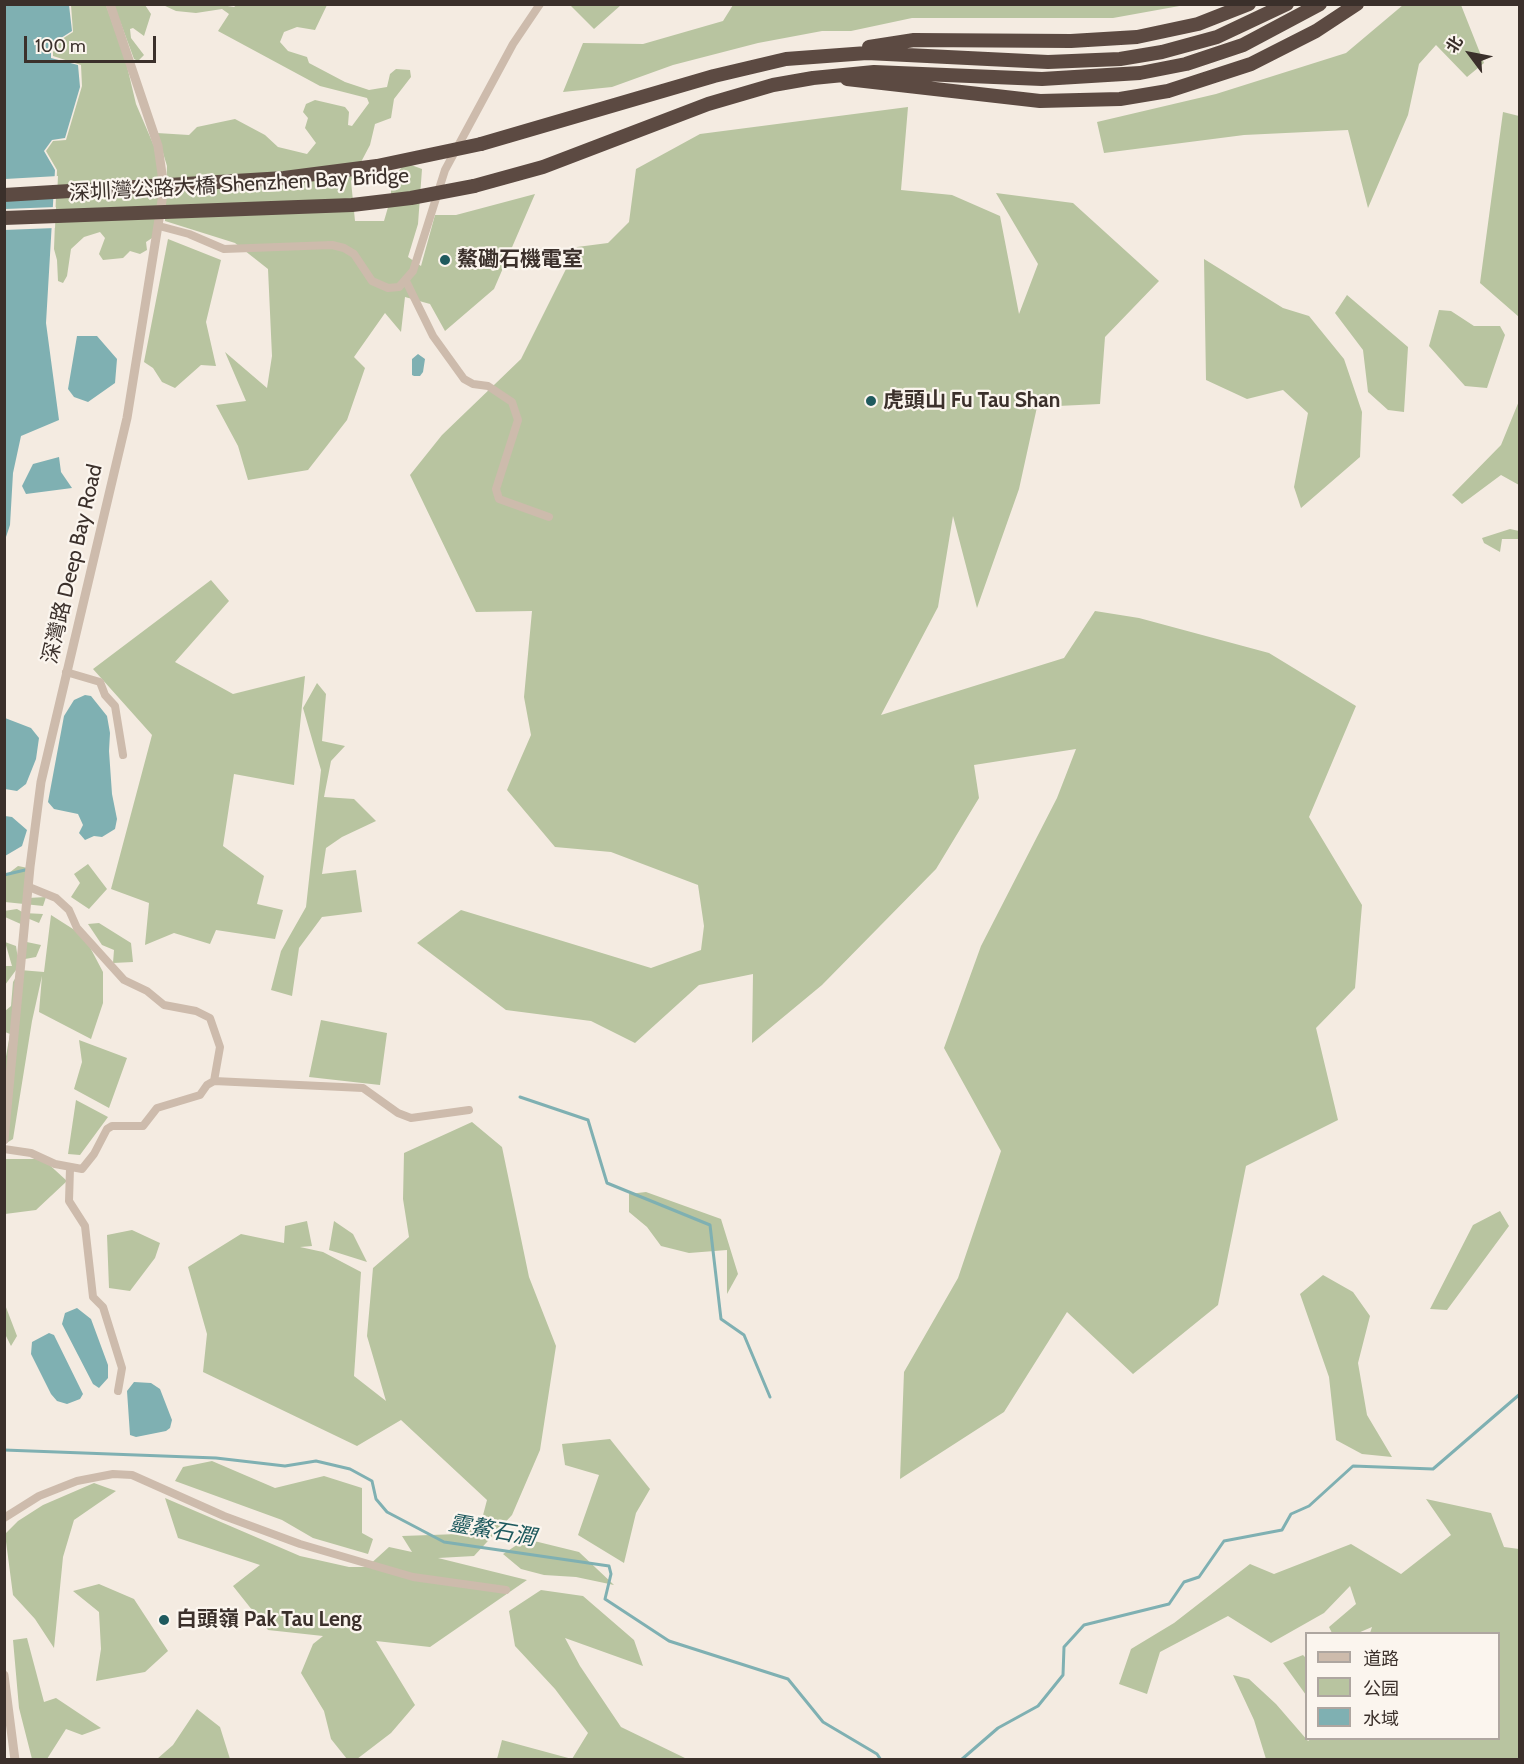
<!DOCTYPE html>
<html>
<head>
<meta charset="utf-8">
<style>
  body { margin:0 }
  #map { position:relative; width:1524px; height:1764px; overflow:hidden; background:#f4ebe1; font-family:Cabin,"Noto Sans SC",sans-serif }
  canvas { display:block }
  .frame { position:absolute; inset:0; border:6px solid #3b302b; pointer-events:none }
  .legend { position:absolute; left:1305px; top:1632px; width:195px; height:108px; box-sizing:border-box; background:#fbf5ee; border:2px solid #aea6a0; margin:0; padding:8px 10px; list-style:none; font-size:18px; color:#3b302b }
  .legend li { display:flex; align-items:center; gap:12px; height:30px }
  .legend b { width:30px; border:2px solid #aea6a0 }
  .north { position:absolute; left:1440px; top:24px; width:60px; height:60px; -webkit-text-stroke:4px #fbf5ee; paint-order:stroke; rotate:302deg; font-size:16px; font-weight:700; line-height:24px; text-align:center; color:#3b302b }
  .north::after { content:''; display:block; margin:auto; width:21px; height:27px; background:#3b302b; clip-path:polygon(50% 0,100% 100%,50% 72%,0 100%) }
  .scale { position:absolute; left:24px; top:36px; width:132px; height:27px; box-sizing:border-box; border:3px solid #3b302b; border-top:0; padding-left:8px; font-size:18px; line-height:21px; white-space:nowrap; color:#3b302b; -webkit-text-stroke:4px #fbf5ee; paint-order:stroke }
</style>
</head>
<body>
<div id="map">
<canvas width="1524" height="1764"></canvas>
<div class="frame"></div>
<ul class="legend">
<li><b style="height:8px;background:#cdbbac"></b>道路</li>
<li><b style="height:16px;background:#b8c4a0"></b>公园</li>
<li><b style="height:16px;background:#7fb0b2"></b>水域</li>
</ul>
<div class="north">北</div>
<div class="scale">100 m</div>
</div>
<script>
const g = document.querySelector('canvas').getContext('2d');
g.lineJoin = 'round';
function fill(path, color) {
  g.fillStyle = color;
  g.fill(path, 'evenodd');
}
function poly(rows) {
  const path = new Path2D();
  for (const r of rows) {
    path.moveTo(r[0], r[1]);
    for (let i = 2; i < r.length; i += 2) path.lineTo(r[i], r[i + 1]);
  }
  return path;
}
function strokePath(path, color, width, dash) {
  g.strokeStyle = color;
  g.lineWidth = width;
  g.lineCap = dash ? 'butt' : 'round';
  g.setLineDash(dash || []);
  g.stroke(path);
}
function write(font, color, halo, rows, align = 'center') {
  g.font = font + ' Cabin,"Noto Sans SC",sans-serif';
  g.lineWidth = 4.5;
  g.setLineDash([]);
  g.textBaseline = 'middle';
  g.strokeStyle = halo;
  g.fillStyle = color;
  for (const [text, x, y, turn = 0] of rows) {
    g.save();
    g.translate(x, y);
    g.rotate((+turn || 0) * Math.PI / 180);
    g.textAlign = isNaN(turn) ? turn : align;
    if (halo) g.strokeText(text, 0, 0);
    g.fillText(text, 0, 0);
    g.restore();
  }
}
const green = poly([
  [215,4,234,7,238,4,327,5,315,30,297,27,284,32,280,42,288,51,307,57,309,63,345,82,369,90,387,87,390,74,396,69,410,70,411,77,394,99,391,118,375,124,370,145,351,181,355,221,384,221,391,197,391,179,406,163,422,169,418,224,408,257,421,266,435,215,456,215,535,194,494,289,445,331,430,304,405,297,401,332,385,313,354,357,365,368,347,420,308,470,248,480,238,446,216,405,246,401,225,352,267,388,272,356,268,269,235,243,165,221,167,166,157,133,189,135,197,127,235,119,265,135,278,147,307,154,316,143,305,128,308,118,303,112,306,104,315,100,345,107,349,112,348,125,352,126,369,103,367,98,320,86,218,31,229,14,222,9,196,13,176,11,163,5],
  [71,5,106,5,126,62,136,104,154,146,161,188,155,236,146,242,147,250,140,254,130,251,123,258,103,260,99,254,105,238,100,232,84,237,71,249,67,276,63,283,58,281,57,260,54,249,57,170,46,151,53,141,66,140,82,86,81,65,53,56,53,52,62,39,73,32],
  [114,5,145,5,151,14,144,36,133,28,130,29,131,38,144,55,138,61,134,59],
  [570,5,621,5,594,29],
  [733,5,733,4,1185,5,1113,18,912,18,851,31,822,31,758,43,673,65,612,87,563,92,583,43,643,44,723,21],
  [1403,5,1461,5,1484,63,1467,77,1436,45,1419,64,1408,115,1368,208,1348,130,1244,135,1104,153,1097,122,1216,94,1346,53],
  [908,107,901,190,952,195,1000,216,1019,314,1038,264,996,193,1073,203,1159,281,1105,337,1100,404,1037,407,1019,489,977,608,953,516,938,607,881,715,1064,658,1095,611,1139,618,1269,653,1356,706,1309,817,1362,905,1355,988,1316,1028,1338,1120,1246,1166,1218,1305,1133,1374,1067,1312,1004,1412,900,1479,904,1372,958,1278,1001,1151,944,1048,981,946,1057,798,1076,749,974,765,979,798,936,869,822,985,752,1043,753,974,699,985,635,1043,591,1021,506,1010,417,943,461,910,651,968,701,950,704,926,698,885,611,852,555,847,507,790,531,735,524,697,532,611,476,612,410,475,442,435,521,359,577,247,608,243,629,222,636,169,700,134],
  [1503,112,1519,116,1519,317,1480,283],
  [168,239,221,260,206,322,216,366,201,365,175,388,162,382,153,368,144,362],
  [1204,259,1283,308,1309,316,1344,359,1362,412,1360,457,1301,508,1294,487,1308,413,1283,390,1247,399,1206,380],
  [1347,295,1408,347,1404,412,1388,410,1368,392,1363,350,1335,313],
  [1439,310,1451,311,1474,326,1500,326,1505,335,1487,388,1465,386,1429,346],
  [1519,401,1519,485,1501,475,1462,504,1452,495,1501,445],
  [1510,529,1519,531,1519,539,1502,539,1500,552,1484,543,1482,538],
  [211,580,229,601,175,662,233,694,305,676,294,785,234,774,223,846,264,876,257,904,283,910,275,939,216,930,210,944,174,933,145,945,149,903,111,889,152,735,93,669],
  [317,683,326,694,322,741,345,746,331,761,324,797,354,799,376,821,342,837,326,848,322,874,356,870,362,912,322,917,299,948,292,996,271,990,281,951,306,907,321,770,303,708],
  [88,864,107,889,89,909,71,897,80,883,74,874],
  [18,866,28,868,28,898,46,897,43,906,5,902,5,876],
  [17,909,24,913,43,914,39,923,27,918,23,925,5,917,4,911],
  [51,915,84,936,103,972,103,1003,91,1039,39,1012,42,976,32,1021,13,1139,5,1144,5,1062,10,1034,5,1032,5,1011,11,1006,13,982,20,970,44,972],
  [99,923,131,943,133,962,113,963,114,950,102,945,88,924],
  [22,941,41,945,36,957,25,959],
  [5,942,16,946,19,966,5,985,4,966,12,966],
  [321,1020,387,1033,380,1085,309,1077],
  [79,1040,127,1058,109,1108,74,1089,82,1062],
  [76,1100,108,1117,80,1155,68,1154],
  [472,1122,502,1147,529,1277,556,1346,540,1450,512,1515,474,1556,438,1558,527,1580,430,1647,376,1641,415,1705,391,1733,357,1759,347,1759,331,1739,324,1711,301,1673,313,1644,323,1636,268,1630,233,1586,260,1565,178,1538,165,1498,300,1556,349,1567,367,1567,389,1547,412,1552,402,1536,459,1534,482,1519,487,1500,401,1420,357,1446,203,1372,207,1334,188,1267,241,1234,284,1243,285,1226,307,1221,312,1246,300,1247,323,1252,361,1272,354,1376,386,1401,367,1336,373,1268,409,1237,403,1199,404,1153],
  [6,1159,43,1159,67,1181,36,1210,5,1214],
  [646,1192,721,1219,738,1274,727,1294,727,1250,689,1253,661,1246,647,1227,629,1212,629,1194],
  [1500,1211,1509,1226,1447,1310,1430,1309,1473,1225],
  [334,1221,353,1234,367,1262,329,1250],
  [132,1230,160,1243,155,1258,130,1291,109,1288,107,1235],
  [1323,1275,1353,1292,1370,1316,1358,1363,1367,1415,1392,1457,1362,1454,1336,1440,1329,1377,1300,1294],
  [4,1302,17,1336,11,1346,5,1334],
  [610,1439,650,1489,636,1513,624,1563,578,1535,599,1475,565,1465,562,1444],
  [212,1461,275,1488,324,1476,362,1488,362,1533,373,1539,368,1554,313,1538,282,1520,175,1481,183,1467],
  [94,1483,116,1491,74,1520,63,1557,54,1648,35,1619,13,1595,5,1534,18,1521,43,1505],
  [1426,1499,1491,1513,1504,1547,1519,1549,1519,1759,1266,1759,1254,1720,1233,1675,1249,1679,1276,1704,1308,1741,1312,1738,1498,1738,1498,1634,1370,1633,1372,1627,1358,1633,1332,1633,1329,1627,1356,1604,1350,1586,1324,1613,1271,1643,1228,1616,1160,1652,1147,1694,1119,1684,1131,1649,1174,1623,1250,1564,1274,1574,1351,1544,1401,1574,1451,1535],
  [526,1539,579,1552,614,1585,576,1577,544,1575,521,1569,503,1554],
  [99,1584,134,1599,168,1651,145,1672,96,1681,101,1649,99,1612,73,1591],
  [541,1590,583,1596,634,1640,643,1666,565,1638,580,1666,621,1727,687,1759,497,1759,502,1740,572,1759,588,1733,555,1689,515,1646,509,1611],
  [27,1638,44,1702,56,1698,101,1728,82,1735,66,1729,47,1759,32,1759,19,1708,13,1640],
  [1303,1655,1306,1658,1306,1695,1283,1663],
  [197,1709,220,1727,230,1759,157,1759,173,1745]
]);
const water = poly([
  [5,5,69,5,72,31,61,38,51,52,51,58,78,65,80,87,65,138,52,140,44,151,55,170,46,323,59,420,21,436,13,473,10,525,5,540],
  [77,336,97,336,117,359,115,383,88,402,74,397,68,389],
  [418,354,425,359,423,372,420,376,414,376,412,375,412,359],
  [59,457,61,472,72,488,26,494,22,486,33,464],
  [85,695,91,696,107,716,110,733,109,751,112,794,117,819,115,829,102,837,94,836,85,840,79,833,83,825,78,814,54,809,48,802,64,716,74,700],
  [5,718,31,728,39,738,36,759,26,784,17,791,5,789],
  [5,816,12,817,27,830,22,846,5,856],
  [77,1308,91,1319,108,1365,108,1378,99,1388,93,1384,62,1324,65,1313],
  [49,1333,54,1335,83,1394,80,1399,67,1404,57,1401,51,1394,31,1354,32,1342],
  [134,1382,151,1383,160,1389,172,1420,170,1428,166,1431,136,1437,130,1435,127,1391]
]);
const pier = poly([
  [58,176,57,197,5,200,5,179],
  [56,207,55,228,4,230,5,209]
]);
const stream = poly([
  [4,875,25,870],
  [520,1097,588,1120,607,1183,710,1225,721,1319,744,1335,770,1397],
  [4,1450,216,1458,285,1466,316,1461,350,1469,372,1481,376,1499,387,1512,444,1542,609,1566,611,1574,605,1599,669,1641,788,1679,823,1722,877,1754,881,1760],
  [961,1760,998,1728,1038,1706,1063,1675,1064,1647,1084,1625,1169,1604,1184,1582,1199,1577,1224,1541,1282,1530,1291,1514,1309,1506,1353,1466,1433,1469,1520,1394]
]);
const minor = poly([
  [159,226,189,234,224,249,332,245,344,248,354,254,372,281,388,288,399,287,413,271,445,170,513,44,540,4],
  [406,281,433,336,464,379,473,384,488,386,512,402,518,420,496,489,499,499,549,517],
  [66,672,100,682,105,695,115,706,123,755],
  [29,887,56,898,69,910,77,928,124,980,147,991,164,1005,196,1011,210,1018,220,1047,214,1081],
  [4,1149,31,1153,55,1164,82,1169,94,1154,107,1129,112,1126,143,1126,157,1108,200,1095,207,1085,214,1081,363,1088,398,1113,411,1118,469,1110],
  [70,1168,69,1201,85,1226,93,1297,103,1307,122,1368,118,1391],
  [4,1518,39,1496,77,1481,113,1474,132,1475,224,1516,300,1544,413,1577,506,1590]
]);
const tertiary = poly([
  [4,1140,30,867,41,782,127,418,164,188,158,146,110,4],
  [4,1675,15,1760]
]);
const motorway = poly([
  [869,47,914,40,1071,41,1137,37,1198,24,1249,4],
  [847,79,1040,101,1120,99,1168,91,1251,64,1316,31,1357,4],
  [481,144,714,76,786,59,867,53,1048,62,1120,59,1162,52,1217,37,1287,4],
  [474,186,543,167,708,104,773,85,813,78,874,72,1042,79,1140,73,1186,64,1243,45,1320,4]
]);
const motorwayBridge = poly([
  [4,195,284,178,377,166,481,144],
  [4,218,352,205,411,198,474,186]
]);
const markers = [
  [445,260,6,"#1f5a5e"],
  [871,401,6,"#1f5a5e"],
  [164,1620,6,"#1f5a5e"]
];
const streetNames = [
  ["深圳灣公路大橋 Shenzhen Bay Bridge",239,185,-3],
  ["深灣路 Deep Bay Road",73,564,-77]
];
const poiNames = [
  ["鰲磡石機電室",457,260],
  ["虎頭山 Fu Tau Shan",883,401],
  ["白頭嶺 Pak Tau Leng",176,1620]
];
const waterNames = [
  ["靈鰲石澗",492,1531,10]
];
fill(green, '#b8c4a0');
fill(water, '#7fb0b2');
fill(pier, '#f4ebe1');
strokePath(stream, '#7fb0b2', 3);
strokePath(minor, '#cdbbac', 8);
strokePath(tertiary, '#cdbbac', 9);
strokePath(motorway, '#5c4a42', 14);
strokePath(motorwayBridge, '#5c4a42', 14);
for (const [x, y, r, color] of markers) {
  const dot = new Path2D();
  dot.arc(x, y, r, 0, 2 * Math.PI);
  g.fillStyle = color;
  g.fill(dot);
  strokePath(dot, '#fbf5ee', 2);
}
write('21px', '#3b302b', '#fbf5ee', streetNames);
write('bold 21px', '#3b302b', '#fbf5ee', poiNames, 'left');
write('italic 22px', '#1f5a5e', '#fbf5ee', waterNames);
</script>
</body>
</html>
